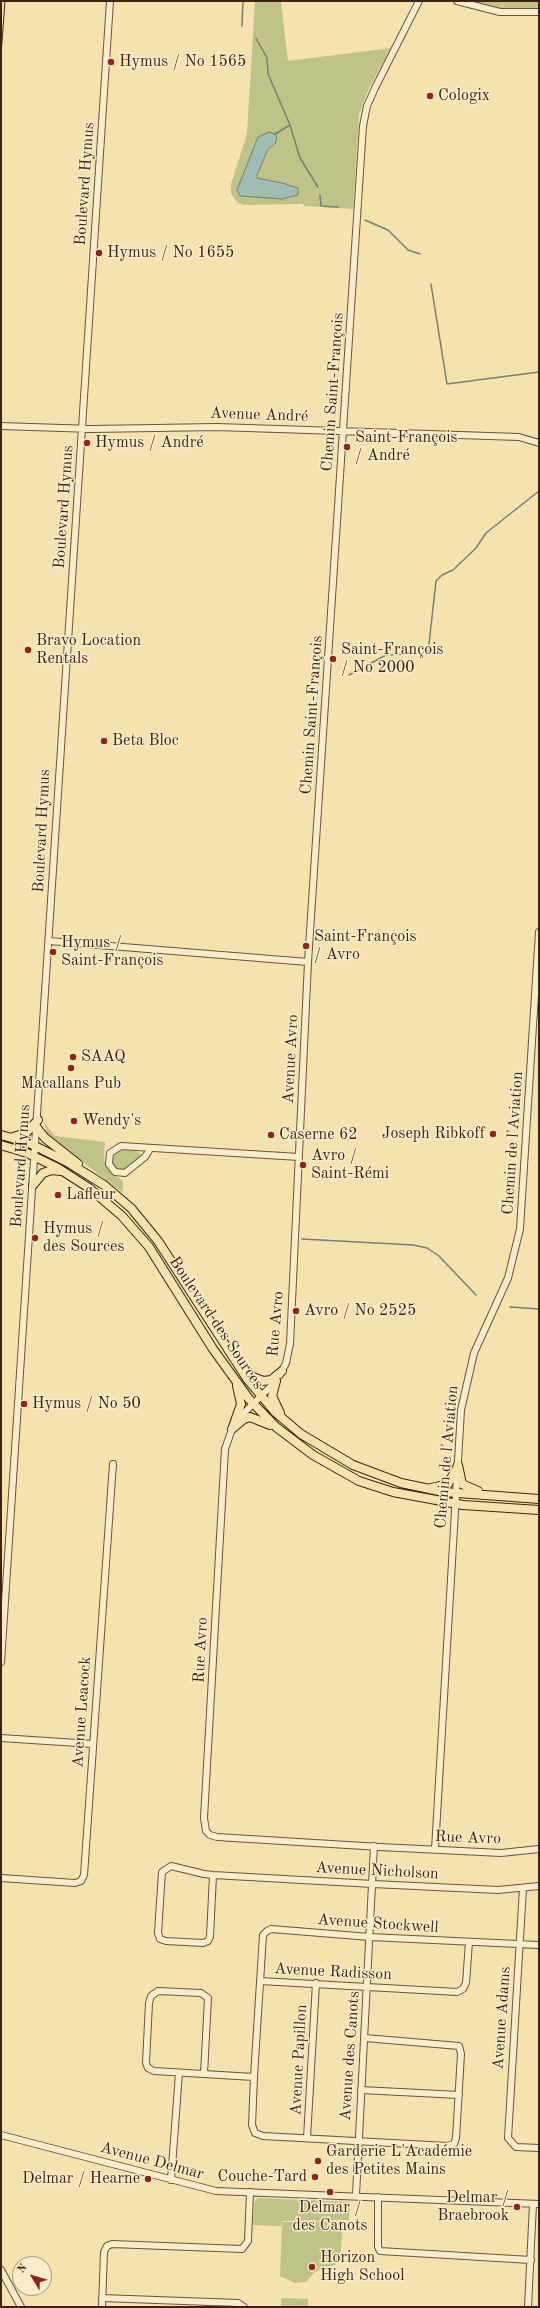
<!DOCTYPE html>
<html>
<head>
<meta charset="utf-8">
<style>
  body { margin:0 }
  #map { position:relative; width:540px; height:2308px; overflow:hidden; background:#f5e3af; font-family:"Old Standard TT",serif }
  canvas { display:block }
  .frame { position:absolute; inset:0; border:2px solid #3e2312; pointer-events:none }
  .north { position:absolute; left:12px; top:2256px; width:40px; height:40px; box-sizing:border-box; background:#f8edcb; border:1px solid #ae9c81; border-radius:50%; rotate:308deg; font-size:11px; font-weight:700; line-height:16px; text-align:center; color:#3e2312 }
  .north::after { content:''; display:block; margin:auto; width:14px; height:18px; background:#8f2418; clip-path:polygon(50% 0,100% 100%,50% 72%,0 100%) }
</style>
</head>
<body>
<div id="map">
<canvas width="540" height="2308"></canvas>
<div class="frame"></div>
<div class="north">N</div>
</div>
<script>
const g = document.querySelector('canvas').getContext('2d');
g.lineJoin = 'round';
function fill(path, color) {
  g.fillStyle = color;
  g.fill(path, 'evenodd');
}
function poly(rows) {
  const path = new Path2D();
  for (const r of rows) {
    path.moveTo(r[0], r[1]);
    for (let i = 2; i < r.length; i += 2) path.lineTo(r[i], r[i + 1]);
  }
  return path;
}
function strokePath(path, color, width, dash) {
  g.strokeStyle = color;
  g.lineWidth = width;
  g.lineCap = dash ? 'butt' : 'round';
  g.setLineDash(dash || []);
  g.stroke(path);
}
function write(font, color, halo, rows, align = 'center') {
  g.font = font + ' "Old Standard TT",serif';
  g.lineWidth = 3;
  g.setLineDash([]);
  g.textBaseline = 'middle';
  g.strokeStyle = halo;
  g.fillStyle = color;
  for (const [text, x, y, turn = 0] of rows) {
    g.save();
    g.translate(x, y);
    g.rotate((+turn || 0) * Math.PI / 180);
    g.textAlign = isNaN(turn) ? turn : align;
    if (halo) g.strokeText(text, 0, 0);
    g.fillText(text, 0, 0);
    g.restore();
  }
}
const green = poly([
  [255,1,281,1,288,61,391,48,368,90,359,115,353,209,304,206,303,204,244,205,238,203,231,194,231,184,247,134],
  [275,134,275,144,268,148,257,175,260,180,282,183,241,179],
  [457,1,539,1,539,12,500,12],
  [44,1122,55,1136,105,1142,104,1158,106,1167,113,1174,123,1181,123,1193,47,1135],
  [120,1150,136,1151,141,1154,140,1157,127,1169,119,1170,112,1165,112,1156],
  [258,2198,350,2202,349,2220,282,2221,281,2226,279,2226,253,2225,254,2202],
  [343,2221,340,2261,335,2265,326,2267,315,2272,306,2282,295,2283,280,2276,282,2222],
  [281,2298,308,2299,308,2307,281,2307]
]);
const water = poly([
  [269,132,275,134,277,138,275,144,268,149,257,175,257,178,282,183,298,188,298,195,282,199,240,196,237,190,258,137,269,132]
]);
const stream = poly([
  [242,26,243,1],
  [256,38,267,58,268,74,290,125,300,158,318,187],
  [275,134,290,125],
  [320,195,321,206,338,207],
  [365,220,388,230,408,250,420,254],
  [431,284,447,384,539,372],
  [349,675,386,655,428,653,436,581,442,575,453,570,476,548,486,533,539,491],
  [302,1239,413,1245,427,1248,439,1256,476,1295],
  [510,1307,539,1309]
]);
const minor = poly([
  [457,1,500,12,539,12],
  [1,426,92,429,217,427,519,437,539,443],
  [49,941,308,962],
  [150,1149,145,1157,125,1173,115,1172,109,1164,110,1153,121,1146,299,1157],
  [280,1375,286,1363,290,1344,308,962,363,126,367,106,375,88,419,1],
  [275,1382,238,1419,231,1432,225,1449,204,1818,206,1831,210,1835,217,1837,380,1847,501,1853,539,1849],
  [1,1662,110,1],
  [1,1738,93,1744],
  [435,1849,461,1410,474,1353,508,1278,520,1229,539,932],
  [213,1875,210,1937,208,1941,203,1943,166,1941,160,1939,158,1933,162,1872,171,1866,204,1874,213,1875,373,1884,498,1890,539,1886],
  [1,1878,75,1883,81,1881,84,1875,113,1464],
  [523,1888,508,2138,516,2147,539,2148],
  [260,1981,457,1992,463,1989,466,1983,469,1942],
  [365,2038,459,2046,461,2054,456,2138,454,2144,447,2146,263,2136,255,2133,252,2125,254,2077,263,1935,267,1931,271,1929,370,1937,539,1945],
  [204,2074,208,1998,201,1993,158,1991,151,1996,149,2003,146,2063,148,2068,154,2071,254,2077],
  [361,2090,459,2095],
  [1,2135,216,2191,539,2204],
  [307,2138,316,1983],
  [171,2180,179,2073],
  [356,2195,374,1846],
  [378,2197,378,2247,380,2251,531,2260],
  [1,2270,21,2307],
  [102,2298,238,2303,244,2307],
  [102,2307,104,2252,107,2246,112,2244,242,2249,248,2241,250,2192],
  [528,2307,533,2204]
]);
const major = poly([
  [37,1128,45,1138,78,1164],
  [1,1135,29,1143,69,1163,104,1185,131,1208,158,1241,248,1380,275,1412,301,1434,353,1465,401,1483,444,1492,539,1499],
  [13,1137,26,1133,38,1120],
  [1,1145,27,1153,58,1168,89,1188,122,1216,149,1247,213,1349,249,1399,276,1427,313,1455,359,1481,393,1492,463,1505,539,1510],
  [33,1185,43,1173,52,1170,61,1171],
  [246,1370,253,1377,263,1381,271,1380,282,1371],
  [276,1381,272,1396,280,1413],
  [233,1427,241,1404,237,1386],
  [232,1429,244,1419,250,1417,270,1425],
  [458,1465,462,1484,478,1491],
  [431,1488,448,1484,458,1466]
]);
const tram = poly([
  [1,55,5,1]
]);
const markers = [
  [111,62,4,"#8f2418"],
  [430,96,4,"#8f2418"],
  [99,253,4,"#8f2418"],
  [87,443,4,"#8f2418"],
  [347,447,4,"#8f2418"],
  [28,650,4,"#8f2418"],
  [333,659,4,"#8f2418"],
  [104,741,4,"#8f2418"],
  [306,946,4,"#8f2418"],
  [53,952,4,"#8f2418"],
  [73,1057,4,"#8f2418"],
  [71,1068,4,"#8f2418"],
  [74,1121,4,"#8f2418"],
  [493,1134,4,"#8f2418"],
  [271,1135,4,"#8f2418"],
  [303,1165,4,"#8f2418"],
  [58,1195,4,"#8f2418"],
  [35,1238,4,"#8f2418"],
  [296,1311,4,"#8f2418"],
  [24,1404,4,"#8f2418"],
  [318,2161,4,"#8f2418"],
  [315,2177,4,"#8f2418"],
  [148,2179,4,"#8f2418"],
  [330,2192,4,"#8f2418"],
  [517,2207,4,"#8f2418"],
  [312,2267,4,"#8f2418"]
];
const poiNames = [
  ["Hymus / No 1565",119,62],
  ["Cologix",438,96],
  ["Hymus / No 1655",107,253],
  ["Saint-François",355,438],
  ["/ André",355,456],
  ["Hymus / André",95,443],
  ["Bravo Location",36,641],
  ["Rentals",36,659],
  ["Saint-François",341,650],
  ["/ No 2000",341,668],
  ["Beta Bloc",112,741],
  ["Saint-François",314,937],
  ["/ Avro",314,955],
  ["Hymus /",61,943],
  ["Saint-François",61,961],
  ["SAAQ",81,1057],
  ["Macallans Pub",71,1084,"center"],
  ["Wendy's",82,1121],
  ["Joseph Ribkoff",485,1134,"right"],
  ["Caserne 62",279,1135],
  ["Avro /",311,1156],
  ["Saint-Rémi",311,1174],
  ["Lafleur",66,1195],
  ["Hymus /",43,1229],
  ["des Sources",43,1247],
  ["Avro / No 2525",304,1311],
  ["Hymus / No 50",32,1404],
  ["Garderie L'Académie",326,2152],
  ["des Petites Mains",326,2170],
  ["Couche-Tard",307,2177,"right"],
  ["Delmar / Hearne",140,2179,"right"],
  ["Delmar /",509,2198,"right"],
  ["Braebrook",509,2216,"right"],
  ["Delmar /",330,2208,"center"],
  ["des Canots",330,2226,"center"],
  ["Horizon",320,2258],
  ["High School",320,2276]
];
const streetNames = [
  ["Boulevard Hymus",85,184,-86],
  ["Chemin Saint-François",333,392,-86],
  ["Avenue André",259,415,2],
  ["Boulevard Hymus",64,507,-86],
  ["Chemin Saint-François",312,715,-86],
  ["Boulevard Hymus",42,831,-87],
  ["Avenue Avro",291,1059,-87],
  ["Chemin de l'Aviation",513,1143,-86],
  ["Boulevard Hymus",21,1166,-86],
  ["Boulevard des Sources",216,1323,56],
  ["Rue Avro",276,1324,-85],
  ["Chemin de l'Aviation",447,1457,-85],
  ["Rue Avro",201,1650,-87],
  ["Avenue Leacock",82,1712,-86],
  ["Rue Avro",468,1838,2],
  ["Avenue Nicholson",377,1871,3],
  ["Avenue Stockwell",378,1924,4],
  ["Avenue Radisson",333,1972,3],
  ["Avenue Adams",502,2018,-86],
  ["Avenue des Canots",350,2056,-86],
  ["Avenue Papillon",299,2060,-87],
  ["Avenue Delmar",152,2161,15]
];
fill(green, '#bfc388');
fill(water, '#9ebdb3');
strokePath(water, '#787f73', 1);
strokePath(stream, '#787f73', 1.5);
strokePath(minor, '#6c5339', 8);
strokePath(major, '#3e2312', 10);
strokePath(minor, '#f8edcb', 6);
strokePath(major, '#f5e3af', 8);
strokePath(tram, '#3e2312', 1);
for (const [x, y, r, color] of markers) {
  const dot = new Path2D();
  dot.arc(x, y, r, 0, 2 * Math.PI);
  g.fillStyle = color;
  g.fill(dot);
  strokePath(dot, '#f8edcb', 1.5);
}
write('16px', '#3e2312', '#f8edcb', poiNames, 'left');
write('16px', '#3e2312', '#f8edcb', streetNames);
</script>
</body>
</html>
